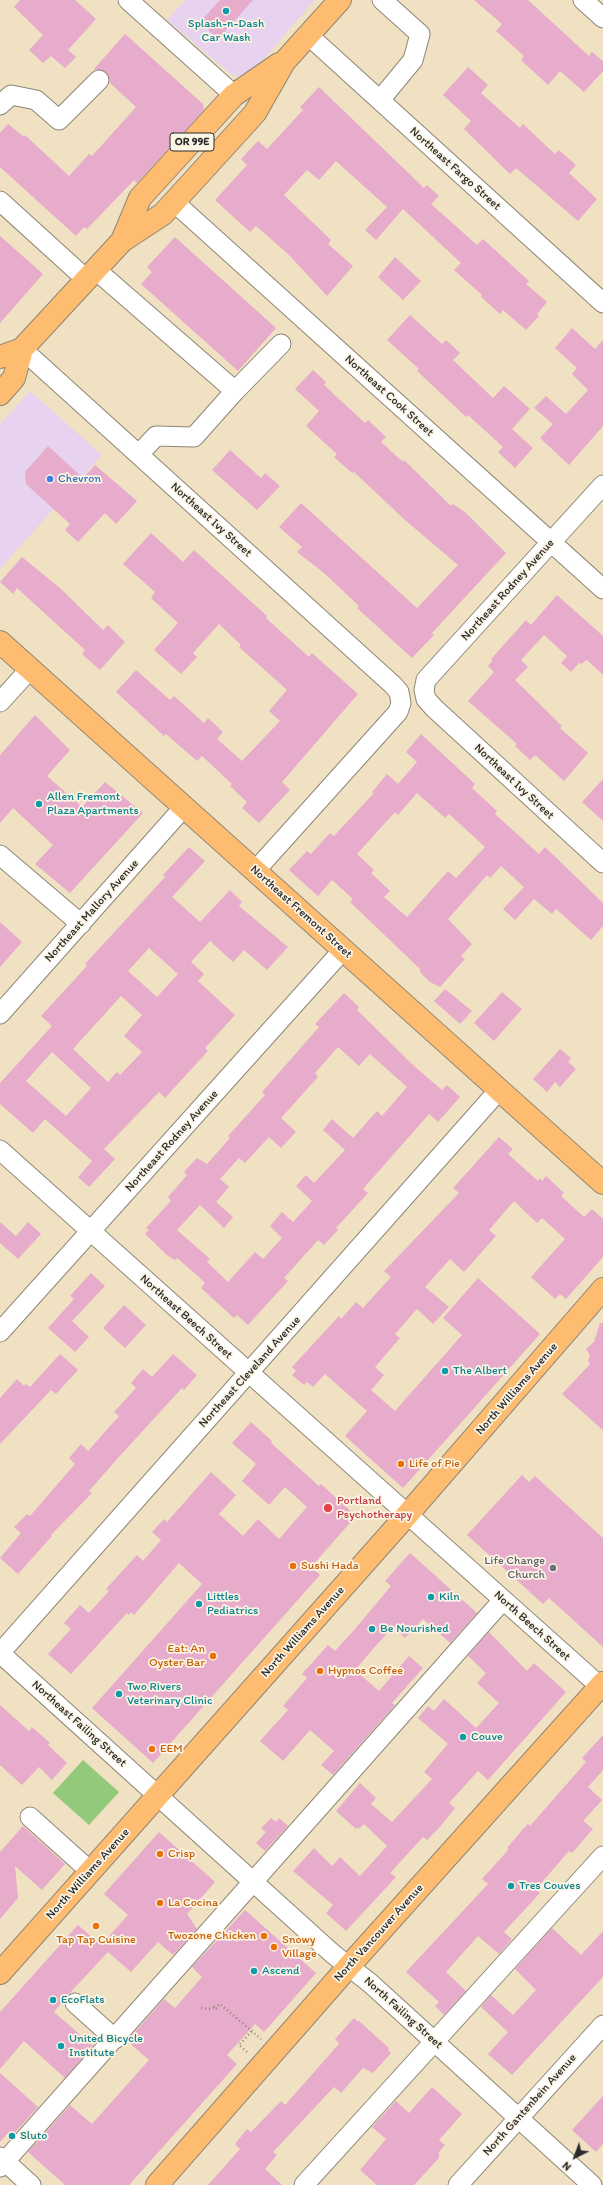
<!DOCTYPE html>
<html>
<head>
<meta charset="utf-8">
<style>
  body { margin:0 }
  #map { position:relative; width:603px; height:2185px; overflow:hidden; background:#f0e1c2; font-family:Itim,sans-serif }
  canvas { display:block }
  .north { position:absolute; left:555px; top:2137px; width:40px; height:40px; -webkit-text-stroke:3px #fcf5e5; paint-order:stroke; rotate:222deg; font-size:11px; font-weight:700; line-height:16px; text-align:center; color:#2b2b2b }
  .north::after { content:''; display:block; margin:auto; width:14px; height:18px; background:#2b2b2b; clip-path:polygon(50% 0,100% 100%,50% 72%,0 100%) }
</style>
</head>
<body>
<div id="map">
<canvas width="603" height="2185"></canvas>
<div class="north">N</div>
</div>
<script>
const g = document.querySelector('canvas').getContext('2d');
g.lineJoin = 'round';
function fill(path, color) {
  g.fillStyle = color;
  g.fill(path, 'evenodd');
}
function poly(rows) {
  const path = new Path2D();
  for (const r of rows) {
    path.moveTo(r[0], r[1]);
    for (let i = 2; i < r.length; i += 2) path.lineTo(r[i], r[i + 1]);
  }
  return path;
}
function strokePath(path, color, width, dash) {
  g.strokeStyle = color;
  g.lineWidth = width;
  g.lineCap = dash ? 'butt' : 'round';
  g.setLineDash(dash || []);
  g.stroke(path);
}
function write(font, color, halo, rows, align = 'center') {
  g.font = font + ' Itim,sans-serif';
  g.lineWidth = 3.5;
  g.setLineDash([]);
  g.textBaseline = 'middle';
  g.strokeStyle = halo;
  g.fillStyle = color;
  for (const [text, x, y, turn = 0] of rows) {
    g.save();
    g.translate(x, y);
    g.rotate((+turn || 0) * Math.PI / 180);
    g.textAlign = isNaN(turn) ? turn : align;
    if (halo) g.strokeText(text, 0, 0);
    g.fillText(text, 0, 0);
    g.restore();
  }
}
const built = poly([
  [185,0,315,0,248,77,233,76,167,20],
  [30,391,102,455,0,569,0,424]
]);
const green = poly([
  [83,1760,119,1792,89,1825,53,1793]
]);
const building = poly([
  [20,0,75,0,96,19,68,50,76,57,65,68,51,56,43,63,29,50,43,35,14,7],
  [220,0,253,0,218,39,200,22],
  [474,0,528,0,589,56,592,52,603,61,603,71,584,92,560,71,548,85,521,60,524,56,496,31,502,24],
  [125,34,203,104,204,110,137,183,134,180,87,229,84,227,76,236,0,167,0,133,8,124,24,137,25,135,69,176,89,154,92,156,136,107,110,83,109,77,106,72,94,69],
  [468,67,488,85,481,93,520,128,523,124,555,154,559,150,576,165,569,173,597,199,578,221,516,168,510,174,464,129,471,121,443,95],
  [319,87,424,188,427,185,439,196,431,204,477,245,483,239,529,281,526,284,547,302,537,314,539,316,526,330,503,310,500,314,481,297,482,295,454,270,461,263,403,209,376,240,365,230,387,207,336,161,319,180,307,170,284,195,331,240,328,244,353,266,327,296,288,254,256,226,250,232,215,200,247,165,241,159,258,141,267,149,303,110,300,107],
  [0,236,43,274,0,323],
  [175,237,276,328,238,371,141,284,152,272,147,267],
  [395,257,421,281,403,300,378,277],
  [410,315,442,344,446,340,460,353,453,360,493,398,504,386,530,409,512,429,533,448,515,468,498,452,503,447,468,415,466,417,447,399,417,371,419,369,387,340],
  [572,328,595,349,603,340,603,426,569,465,540,438,553,424,534,408,546,396,566,414,588,390,572,374,577,368,555,348],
  [313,370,326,382,324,385,365,423,368,420,386,437,381,442,403,462,404,460,451,506,453,504,466,513,506,553,432,633,434,635,412,658,357,608,359,606,324,573,297,552,302,547,279,527,301,503,417,608,458,565,405,520,354,472,352,473,334,457,337,454,306,426,319,411,295,389],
  [48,446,83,478,95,465,137,501,116,524,105,513,78,542,65,530,70,524,26,484,25,472],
  [230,450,261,478,265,473,280,486,257,510,212,470],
  [151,533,183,562,194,550,267,616,266,618,309,657,312,653,358,694,282,782,290,790,259,823,242,808,247,802,230,786,232,784,202,756,197,761,166,734,164,736,116,692,136,670,170,700,174,696,204,723,208,718,223,732,217,739,242,761,280,721,269,711,287,690,239,647,241,645,219,624,193,653,197,657,181,674,154,650,178,623,151,598,155,592,123,564],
  [22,557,61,589,103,630,108,625,125,642,100,670,82,654,85,650,17,588,13,594,0,582],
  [557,595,603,636,603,675,587,660,581,664,579,663,571,672,561,663,567,656,544,635,521,660,528,667,515,680,562,726,560,728,588,753,564,781,535,755,530,760,515,746,517,744,468,701,494,672,488,666,493,660,491,659,526,620,531,625],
  [35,715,70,750,47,776,82,807,105,782,143,813,70,893,35,864,53,845,13,808,0,823,0,755],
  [421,734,475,784,472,788,497,811,495,814,539,854,545,847,603,903,603,926,591,940,556,909,552,914,534,899,515,920,503,909,524,887,501,866,490,878,487,875,448,919,472,944,461,956,465,959,440,987,430,982,420,972,420,969,350,902,353,899,332,880,318,896,289,870,307,851,311,854,330,833,334,836,374,793,372,792,387,774,398,784,417,762,406,752],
  [417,793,445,818,449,814,485,847,456,878,448,871,407,917,384,897,390,891,371,873,374,870,357,854,395,812,398,815],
  [603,779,603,821,582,802],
  [189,847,205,861,172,897,200,922,230,890,242,902,239,906,288,947,267,970,244,950,233,962,210,941,191,962,204,974,198,981,235,1015,205,1048,208,1051,165,1098,159,1092,104,1149,115,1159,89,1187,78,1177,92,1161,45,1119,33,1133,0,1104,0,1083,52,1026,41,1016,87,966,85,964,165,877,163,875],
  [149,948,178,974,157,997,128,971],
  [121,996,142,1015,124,1036,142,1052,120,1075,117,1072,108,1082,73,1049],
  [52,1052,91,1088,66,1116,26,1081],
  [0,922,22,942,0,967],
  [445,989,472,1011,460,1024,434,1001],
  [502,992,522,1009,494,1041,474,1023],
  [344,993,359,1007,357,1010,414,1066,442,1090,447,1085,460,1097,438,1122,429,1114,363,1189,368,1193,336,1228,338,1230,324,1245,318,1240,284,1278,288,1281,248,1325,237,1315,234,1318,201,1288,205,1283,199,1277,177,1258,175,1260,168,1256,145,1234,149,1230,146,1228,171,1201,168,1197,187,1175,184,1172,197,1158,207,1164,230,1138,228,1136,265,1095,262,1092,319,1027,315,1024],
  [338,1047,359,1066,370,1054,407,1087,382,1116,377,1111,353,1138,332,1119,323,1130,345,1150,314,1183,306,1175,296,1186,312,1201,293,1222,282,1212,270,1226,282,1238,263,1259,255,1252,228,1282,207,1262,210,1259,177,1230,200,1205,224,1228,233,1217,216,1202,229,1187,220,1179,239,1158,245,1163,269,1137,281,1148,296,1132,281,1118,318,1077,315,1073],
  [560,1049,571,1058,568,1062,576,1069,560,1087,555,1082,547,1092,533,1079],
  [499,1137,513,1149,508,1154,538,1181,540,1178,542,1181,546,1176,564,1193,561,1196,584,1217,592,1209,603,1219,603,1257,566,1299,560,1294,555,1299,531,1277,565,1239,542,1218,537,1223,514,1201,489,1230,496,1236,464,1272,450,1259,425,1287,449,1307,433,1324,417,1309,395,1334,400,1338,375,1367,384,1375,371,1390,395,1411,462,1335,443,1318,478,1278,540,1334,403,1488,345,1436,367,1411,325,1374,313,1387,307,1382,304,1385,292,1375,296,1371,292,1367,339,1316,341,1319,356,1302,363,1308,391,1277,384,1271,459,1193,453,1188],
  [0,1222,16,1236,28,1222,41,1234,18,1259,0,1243],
  [91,1273,105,1286,72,1321,89,1337,75,1352,48,1328,74,1299,70,1296],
  [124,1305,146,1325,125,1348,103,1328],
  [600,1323,603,1323,603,1430,562,1394,590,1364,588,1360,590,1355,586,1349,594,1342],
  [60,1354,78,1370,56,1394,51,1390,0,1444,0,1398,17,1379,24,1386,26,1384,30,1387],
  [173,1354,197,1375,184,1390,182,1388,117,1459,89,1491,92,1493,51,1535,52,1536,18,1574,0,1558,21,1533,14,1527,27,1514,30,1516,75,1464,69,1458,81,1444,88,1451,119,1416,114,1412,136,1388,131,1383,143,1369,152,1377],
  [251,1422,272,1441,271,1443,319,1486,321,1484,356,1516,311,1567,320,1575,153,1763,92,1708,202,1584,179,1563,134,1615,131,1612,129,1615,127,1613,71,1674,48,1654,71,1629,64,1623,80,1605,89,1613,109,1591,106,1589,137,1555,143,1561,161,1540,152,1532,164,1519,167,1522,211,1472,236,1495,219,1514,243,1536,258,1519,279,1539,307,1507,285,1487,269,1505,242,1481,256,1464,232,1443],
  [522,1475,529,1482,535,1476,603,1538,603,1647,549,1598,543,1604,467,1535],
  [410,1553,477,1613,450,1643,423,1619,405,1638,393,1627,372,1650,355,1670,379,1691,409,1656,423,1668,392,1703,395,1705,333,1775,321,1765,334,1751,310,1730,283,1761,260,1741,288,1710,283,1706,307,1678,302,1674,328,1645,335,1651,355,1629,391,1586,385,1581],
  [489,1632,527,1671,534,1663,566,1692,488,1780,478,1771,449,1803,455,1808,439,1828,427,1840,423,1837,390,1873,396,1877,346,1931,326,1913,333,1905,293,1871,314,1848,332,1866,340,1857,360,1876,387,1846,364,1824,359,1829,358,1827,356,1829,336,1811,360,1783,376,1798,371,1804,392,1822,432,1779,424,1772,448,1744,418,1718,428,1706,434,1711,444,1699,476,1728,499,1703,477,1683,486,1673,468,1656],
  [0,1705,29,1731,32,1727,50,1743,48,1745,67,1763,52,1780,39,1767,22,1785,0,1765],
  [603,1735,603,1770,588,1787,602,1800,583,1821,593,1829,572,1853,569,1851,536,1889,540,1893,504,1932,512,1939,499,1954,478,1936,446,1972,466,1991,444,2015,435,2006,439,2002,406,1972,488,1884,482,1879,509,1849,507,1848,523,1829,528,1824,530,1826,586,1762,582,1758],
  [271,1818,276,1822,279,1818,288,1826,265,1851,256,1843,266,1832,261,1828],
  [23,1826,65,1864,42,1890,15,1866,18,1898,0,1919,0,1852],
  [159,1832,215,1882,187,1914,197,1929,173,1955,158,1942,131,1972,108,1952,67,1996,54,2012,93,2046,65,2078,24,2041,0,2069,0,2012,78,1925,101,1945,128,1915,104,1894],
  [245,1910,316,1973,264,2032,255,2024,227,2055,237,2064,129,2185,65,2185,28,2152,70,2105,92,2124,149,2060,127,2041,164,1999,175,2008,202,1977,192,1967],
  [552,1928,581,1955,603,1931,603,1977,512,2075,488,2054,508,2032,481,2007,491,1995,513,2015,536,1990,515,1969],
  [354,2018,358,2022,359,2021,389,2048,388,2050,391,2053,373,2073,363,2068,341,2093,334,2087,273,2152,277,2155,265,2169,282,2185,208,2185,240,2149,235,2144,247,2129,251,2132,281,2101,285,2105,338,2045,339,2043,335,2039],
  [0,2073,38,2107,12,2136,8,2133,0,2142],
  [432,2087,462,2114,439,2140,445,2145,439,2152,439,2158,414,2185,377,2185,360,2170,386,2139,372,2127,396,2101,409,2113],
  [603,2096,603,2144,596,2152,572,2130]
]);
const path = poly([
  [214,2007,220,2004,261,2039],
  [201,2008,211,2009,214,2007,217,2009],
  [247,2052,239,2045,252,2031]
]);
const minor = poly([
  [128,0,234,95],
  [583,0,603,18],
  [308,35,603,303],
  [380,100,413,60,420,34,382,0],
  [0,105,11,95,36,100,59,120,99,80],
  [0,201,87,280],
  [174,202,603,589],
  [96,270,235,391,194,437,156,436,139,454],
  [22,349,393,685,399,692,401,703,398,712,255,871],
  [235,391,281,344],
  [603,485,426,680,424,690,426,699,434,708,603,863],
  [0,702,30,669],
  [0,855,81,924],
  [0,1014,184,807],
  [499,1090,0,1653,333,1954,370,1983,592,2185],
  [0,1150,603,1689],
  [0,1332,343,950],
  [30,1817,90,1871],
  [75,2003,115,2039],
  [0,2157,31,2185],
  [0,2167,503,1600],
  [304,2185,603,1856],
  [458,2185,603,2025]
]);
const major = poly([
  [122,241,140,198,234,95,279,64],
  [0,357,22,349,122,241,163,214,255,113,284,62,340,0],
  [0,394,14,378,22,349],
  [0,642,603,1183],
  [0,1973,407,1515,603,1289],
  [157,2185,349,1966,603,1683]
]);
const markers = [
  [226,11,4,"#0f9aa8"],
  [50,479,4,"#3f7fe0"],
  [39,804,4,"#0f9aa8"],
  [445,1371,4,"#0f9aa8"],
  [401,1464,4,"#e8710a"],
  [328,1508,5,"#e0444e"],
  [293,1566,4,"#e8710a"],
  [553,1568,4,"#6b7280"],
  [431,1597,4,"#0f9aa8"],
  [199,1604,4,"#0f9aa8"],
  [372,1629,4,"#0f9aa8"],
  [213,1656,4,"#e8710a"],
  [320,1671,4,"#e8710a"],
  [119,1694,4,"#0f9aa8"],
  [463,1737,4,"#0f9aa8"],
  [152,1749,4,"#e8710a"],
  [160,1854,4,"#e8710a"],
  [511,1886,4,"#0f9aa8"],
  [160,1903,4,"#e8710a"],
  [96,1926,4,"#e8710a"],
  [264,1936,4,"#e8710a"],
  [274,1947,4,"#e8710a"],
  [254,1971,4,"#0f9aa8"],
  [53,2000,4,"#0f9aa8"],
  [61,2046,4,"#0f9aa8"],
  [12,2136,4,"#0f9aa8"]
];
const shields = [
  [192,142,44]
];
const shieldNames = [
  ["OR 99E",192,142]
];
const cultureNames = [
  ["Splash-n-Dash",226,24,"center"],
  ["Car Wash",226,38,"center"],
  ["Allen Fremont",47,797],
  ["Plaza Apartments",47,811],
  ["The Albert",453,1371],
  ["Littles",207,1597],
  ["Pediatrics",207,1611],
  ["Kiln",439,1597],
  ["Be Nourished",380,1629],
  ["Two Rivers",127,1687],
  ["Veterinary Clinic",127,1701],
  ["Couve",471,1737],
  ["Tres Couves",519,1886],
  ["Ascend",262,1971],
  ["EcoFlats",61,2000],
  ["United Bicycle",69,2039],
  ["Institute",69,2053],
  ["Sluto",20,2136]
];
const streetNames = [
  ["Northeast Fargo Street",455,169,42],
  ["Northeast Cook Street",389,396,42],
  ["Northeast Ivy Street",211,520,42],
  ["Northeast Rodney Avenue",508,590,-48],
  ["Northeast Ivy Street",514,782,43],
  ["Northeast Mallory Avenue",92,911,-48],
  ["Northeast Fremont Street",301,912,42],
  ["Northeast Rodney Avenue",172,1141,-48],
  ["Northeast Beech Street",186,1317,42],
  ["Northeast Cleveland Avenue",250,1372,-48],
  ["North Williams Avenue",517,1389,-49],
  ["North Beech Street",532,1626,42],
  ["North Williams Avenue",303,1632,-48],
  ["Northeast Failing Street",79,1724,42],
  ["North Williams Avenue",88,1874,-48],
  ["North Vancouver Avenue",379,1933,-48],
  ["North Failing Street",403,2013,42],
  ["North Gantenbein Avenue",530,2105,-48]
];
const shopNames = [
  ["Chevron",58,479]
];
const foodNames = [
  ["Life of Pie",409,1464],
  ["Sushi Hada",301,1566],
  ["Eat: An",205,1649,"right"],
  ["Oyster Bar",205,1663,"right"],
  ["Hypnos Coffee",328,1671],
  ["EEM",160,1749],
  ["Crisp",168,1854],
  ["La Cocina",168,1903],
  ["Twozone Chicken",256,1936,"right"],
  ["Tap Tap Cuisine",96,1940,"center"],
  ["Snowy",282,1940],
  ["Village",282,1954]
];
const healthNames = [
  ["Portland",337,1501],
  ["Psychotherapy",337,1515]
];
const worshipNames = [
  ["Life Change",545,1561],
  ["Church",545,1575]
];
fill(built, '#e7d2ef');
fill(green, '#93c97b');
fill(building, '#e7abcb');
strokePath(minor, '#8e8676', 21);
strokePath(major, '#8e8676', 24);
strokePath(path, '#8e8676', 2.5, [1, 3]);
strokePath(minor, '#fff', 19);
strokePath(major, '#febc70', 22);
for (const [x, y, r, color] of markers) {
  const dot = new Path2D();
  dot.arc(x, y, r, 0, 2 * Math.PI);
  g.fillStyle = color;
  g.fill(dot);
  strokePath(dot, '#fcf5e5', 1.5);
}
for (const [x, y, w] of shields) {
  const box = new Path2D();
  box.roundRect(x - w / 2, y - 9, w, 18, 3);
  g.fillStyle = '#fcf5e5';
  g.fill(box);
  strokePath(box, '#2b2b2b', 1);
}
write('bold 11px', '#2b2b2b', null, shieldNames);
write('12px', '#0d838f', '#fcf5e5', cultureNames, 'left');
write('12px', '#2b2b2b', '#fcf5e5', streetNames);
write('12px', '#366cbe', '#fcf5e5', shopNames, 'left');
write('12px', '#c56008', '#fcf5e5', foodNames, 'left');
write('12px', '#be3a42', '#fcf5e5', healthNames, 'left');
write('12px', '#5b616d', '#fcf5e5', worshipNames, 'right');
</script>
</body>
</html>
